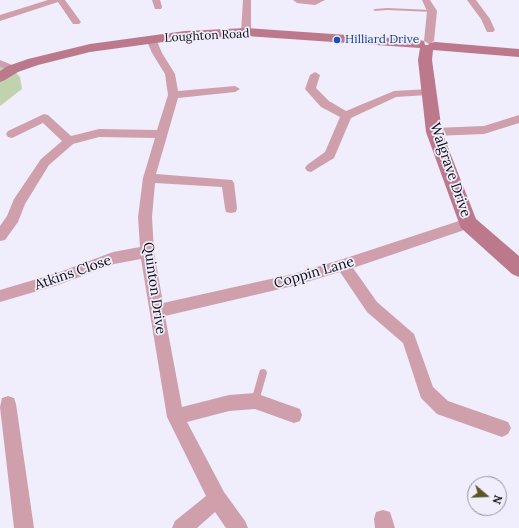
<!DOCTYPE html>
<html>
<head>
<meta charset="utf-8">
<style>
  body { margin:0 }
  #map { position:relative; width:519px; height:528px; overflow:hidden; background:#f0edfc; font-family:Lora,serif }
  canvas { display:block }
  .north { position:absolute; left:467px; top:476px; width:40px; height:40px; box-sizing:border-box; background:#f0edfc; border:1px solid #95939e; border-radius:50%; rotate:109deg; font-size:11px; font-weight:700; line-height:16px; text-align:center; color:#0d0c11 }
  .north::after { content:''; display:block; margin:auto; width:14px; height:18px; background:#5a5926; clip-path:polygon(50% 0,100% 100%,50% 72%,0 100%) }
</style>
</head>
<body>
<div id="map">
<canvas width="519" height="528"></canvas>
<div class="north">N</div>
</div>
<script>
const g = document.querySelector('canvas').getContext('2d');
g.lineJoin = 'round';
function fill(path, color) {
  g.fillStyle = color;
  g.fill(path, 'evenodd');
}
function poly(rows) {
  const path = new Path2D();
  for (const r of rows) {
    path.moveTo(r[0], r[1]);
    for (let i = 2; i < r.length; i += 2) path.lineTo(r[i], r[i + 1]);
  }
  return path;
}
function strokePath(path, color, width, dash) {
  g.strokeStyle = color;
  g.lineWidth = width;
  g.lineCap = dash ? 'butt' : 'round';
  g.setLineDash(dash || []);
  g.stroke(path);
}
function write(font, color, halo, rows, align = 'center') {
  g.font = font + ' Lora,serif';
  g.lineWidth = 3.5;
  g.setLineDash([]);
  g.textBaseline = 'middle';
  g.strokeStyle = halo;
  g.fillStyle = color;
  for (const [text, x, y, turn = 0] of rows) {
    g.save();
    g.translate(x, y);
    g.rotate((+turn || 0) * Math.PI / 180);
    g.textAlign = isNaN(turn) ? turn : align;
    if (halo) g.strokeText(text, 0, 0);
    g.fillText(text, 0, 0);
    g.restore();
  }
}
const green = poly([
  [0,63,13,69,20,77,22,89,0,106]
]);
const lane = poly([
  [387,8,432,10,434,11,432,12,387,10,375,11,373,10,375,9,387,8],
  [263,369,266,370,267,373,259,401,258,404,255,405,252,404,251,401,259,373,260,370,263,369]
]);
const street = poly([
  [48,0,65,0,81,22,79,24,73,24,58,2,0,21,0,15,48,0],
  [152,0,160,0,162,7,161,9,155,9,152,0],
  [243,0,251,0,251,32,246,35,241,32,243,0],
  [293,0,325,0,315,5,297,3,293,0],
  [422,0,430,0,437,11,434,41,429,44,424,41,427,11,422,0],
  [467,0,476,0,490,19,495,30,493,32,487,32,481,19,467,0],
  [151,36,156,39,162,53,175,74,178,91,235,86,240,89,235,92,178,98,156,174,232,180,234,183,237,208,236,212,231,213,226,212,225,208,222,187,155,183,152,217,154,252,163,303,293,274,343,259,468,218,473,219,475,223,473,227,353,268,377,302,414,334,433,387,448,401,508,422,511,428,508,434,502,437,437,414,421,398,403,343,367,312,340,272,293,286,165,316,182,407,229,395,255,393,300,409,302,415,300,421,294,423,255,409,229,411,187,422,224,492,245,521,248,528,226,528,215,512,197,528,172,528,175,521,206,496,167,417,141,259,114,264,58,285,0,302,0,290,57,273,113,252,140,247,138,217,143,178,155,138,99,137,73,144,49,165,25,204,18,222,5,240,0,241,0,226,7,216,14,199,41,159,62,141,43,123,12,138,8,137,6,134,8,131,44,114,48,115,71,136,99,129,157,130,168,95,165,74,152,53,146,39,151,36],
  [0,60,17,67,18,69,13,72,0,67,0,60],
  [315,72,320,75,316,88,329,101,346,111,394,91,428,89,433,92,428,95,396,97,351,118,334,158,311,172,307,171,305,168,307,165,325,152,340,117,321,107,305,89,310,75,315,72],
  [519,115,519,123,484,134,434,136,430,135,428,132,430,129,434,128,484,126,519,115],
  [8,396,14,398,16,404,34,528,14,528,0,407,2,398,8,396],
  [383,510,390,512,395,528,375,528,374,519,376,512,383,510]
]);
const secondary = poly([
  [246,28,419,40,424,41,425,45,428,45,430,43,435,42,519,49,519,57,433,50,432,60,442,132,476,219,519,256,519,277,512,274,461,228,459,223,426,132,418,60,420,48,246,36,185,39,90,52,38,65,18,72,5,80,0,82,0,71,8,66,28,59,90,44,185,31,246,28]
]);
const markers = [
  [337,40,4,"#1a4fb4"]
];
const farStreetnames = [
  ["Loughton Road",207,36,-3]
];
const farTransitnames = [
  ["Hilliard Drive",345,40]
];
const streetNames = [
  ["Walgrave Drive",450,170,71],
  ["Atkins Close",73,273,-19],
  ["Coppin Lane",314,273,-16],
  ["Quinton Drive",154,288,82]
];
fill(green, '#c1d2ae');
fill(lane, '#cfa0ac');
fill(street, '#cfa0ac');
fill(secondary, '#bc798c');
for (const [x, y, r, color] of markers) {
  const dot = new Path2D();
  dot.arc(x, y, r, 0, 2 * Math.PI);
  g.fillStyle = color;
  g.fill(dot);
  strokePath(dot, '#f0edfc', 1.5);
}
write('12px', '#0d0c11', '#f0edfc', farStreetnames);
write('12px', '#164399', '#f0edfc', farTransitnames, 'left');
write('14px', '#0d0c11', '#f0edfc', streetNames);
</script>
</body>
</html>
